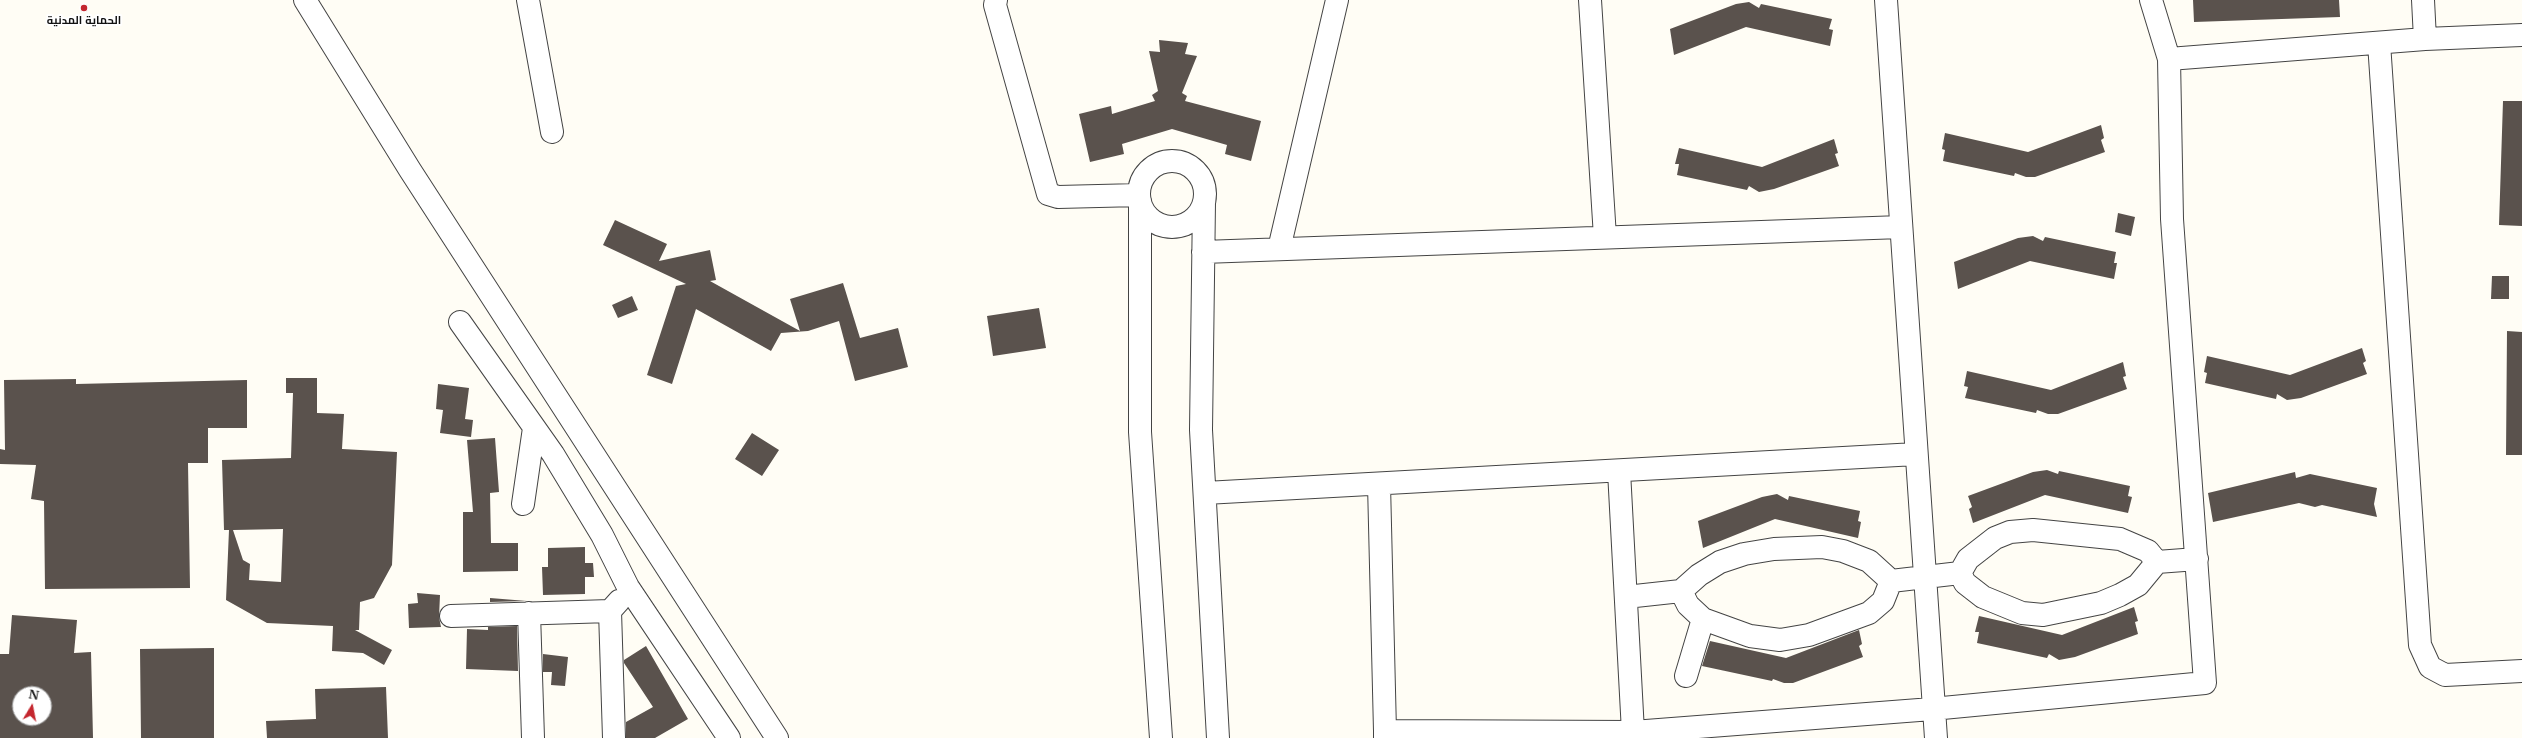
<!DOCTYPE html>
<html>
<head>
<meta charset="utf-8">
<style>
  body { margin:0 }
  #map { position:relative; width:2522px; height:738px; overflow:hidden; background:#fffdf5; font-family:"Libre Baskerville",serif }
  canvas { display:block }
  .north { position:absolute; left:12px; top:686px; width:40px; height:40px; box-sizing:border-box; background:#fff; border:1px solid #a0a0a0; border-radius:50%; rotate:10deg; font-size:11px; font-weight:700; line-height:16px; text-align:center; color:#111 }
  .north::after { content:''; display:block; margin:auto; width:14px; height:18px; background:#c4262e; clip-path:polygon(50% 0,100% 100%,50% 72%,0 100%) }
</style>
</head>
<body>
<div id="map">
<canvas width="2522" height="738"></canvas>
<div class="north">N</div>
</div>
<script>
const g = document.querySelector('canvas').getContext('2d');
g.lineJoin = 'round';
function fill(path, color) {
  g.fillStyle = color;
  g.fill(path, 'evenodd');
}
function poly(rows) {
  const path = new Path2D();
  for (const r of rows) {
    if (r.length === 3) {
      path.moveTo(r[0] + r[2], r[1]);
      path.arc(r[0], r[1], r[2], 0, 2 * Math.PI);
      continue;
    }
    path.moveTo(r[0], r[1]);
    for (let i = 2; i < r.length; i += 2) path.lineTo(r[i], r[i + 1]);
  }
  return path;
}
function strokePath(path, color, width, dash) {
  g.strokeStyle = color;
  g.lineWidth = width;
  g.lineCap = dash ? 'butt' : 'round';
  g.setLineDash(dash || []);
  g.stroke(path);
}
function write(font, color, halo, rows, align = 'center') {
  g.font = font + ' "Libre Baskerville",Cairo,serif';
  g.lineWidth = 4;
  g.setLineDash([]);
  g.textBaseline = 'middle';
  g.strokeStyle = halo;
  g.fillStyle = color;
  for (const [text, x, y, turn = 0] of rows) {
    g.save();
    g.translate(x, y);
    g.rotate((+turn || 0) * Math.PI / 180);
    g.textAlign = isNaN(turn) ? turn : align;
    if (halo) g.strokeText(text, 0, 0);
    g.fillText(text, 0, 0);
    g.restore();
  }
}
const building = poly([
  [2193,0,2339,0,2340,17,2194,22],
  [1749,2,1759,8,1761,4,1832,19,1829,29,1833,30,1830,46,1746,27,1674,55,1670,29,1736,4],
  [1159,40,1188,43,1185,54,1197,56,1182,93,1187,96,1185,101,1261,121,1251,161,1225,154,1227,145,1172,129,1122,144,1124,154,1090,162,1079,114,1111,106,1112,114,1155,101,1152,95,1158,91,1149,51,1160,52],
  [2503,101,2522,101,2522,226,2499,225],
  [2101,125,2104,138,2101,140,2105,152,2035,177,2026,177,2015,173,2014,176,1943,161,1945,150,1942,149,1945,133,2028,152],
  [1834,139,1838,153,1835,154,1839,166,1774,189,1759,192,1749,186,1747,190,1677,175,1679,164,1675,164,1679,148,1762,167],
  [2118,213,2135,217,2131,236,2115,232],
  [615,220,667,244,659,261,710,250,716,280,710,281,800,331,790,299,843,283,860,338,898,328,908,367,855,381,839,321,808,331,781,333,771,351,696,309,672,384,647,375,676,286,686,284,603,245],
  [2033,236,2043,241,2045,237,2116,252,2114,263,2117,263,2114,279,2030,261,1958,289,1954,262,2018,238],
  [2492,276,2509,276,2509,299,2491,299],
  [632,296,638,310,618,318,612,305],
  [1039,308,1046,348,993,356,987,316],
  [2507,331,2522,332,2522,455,2506,455],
  [2362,348,2366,361,2363,363,2367,374,2301,398,2287,400,2277,394,2276,399,2205,383,2207,373,2204,372,2207,356,2290,375],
  [2123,362,2126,376,2123,377,2127,389,2058,414,2048,414,2037,410,2036,413,1965,398,1968,387,1964,386,1967,371,2051,390],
  [286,378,317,378,317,413,344,414,342,449,397,452,392,565,374,598,360,602,359,630,355,630,392,650,384,665,363,653,332,651,333,626,267,623,226,600,229,530,224,530,222,460,291,458,293,393,286,393],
  [283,529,281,582,249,580,250,564,243,560,233,530],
  [76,379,76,384,247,380,247,428,208,428,208,463,188,463,190,588,45,589,44,501,31,499,36,465,0,464,0,449,5,450,4,380],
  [438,384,469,388,465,419,473,420,471,437,440,433,443,410,436,409],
  [752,433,779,450,762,476,735,459],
  [495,438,499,492,490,493,491,543,518,543,518,571,463,572,463,512,473,512,467,440],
  [2047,470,2058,474,2059,471,2130,486,2128,496,2132,497,2128,513,2045,495,1973,523,1969,509,1972,507,1968,496,2033,472],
  [2295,472,2296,478,2310,474,2377,488,2374,504,2377,517,2322,505,2315,507,2299,503,2213,522,2208,493],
  [1777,494,1788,500,1789,496,1860,511,1858,521,1861,522,1858,538,1775,519,1703,548,1698,521,1762,497],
  [585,547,585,563,593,563,594,577,585,577,585,594,543,595,542,567,548,567,548,548],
  [417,593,440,595,439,617,441,627,409,628,408,604,418,603],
  [490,598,527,601,490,602],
  [2134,607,2138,621,2135,622,2138,634,2075,657,2059,660,2049,654,2047,658,1977,643,1979,632,1975,632,1979,616,2062,635],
  [12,615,77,620,74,653,91,652,93,738,0,738,0,654,9,654],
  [20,694,44,694,44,718,20,718],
  [517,626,518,671,466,669,467,629,488,630,488,627],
  [1859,630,1862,644,1859,646,1863,657,1793,683,1784,683,1773,679,1772,681,1702,666,1710,641,1786,658],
  [646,646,688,719,655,738,626,738,626,722,653,707,624,663,624,660],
  [214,648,214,738,141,738,140,649],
  [543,654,568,657,565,686,551,685,552,672,543,672],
  [386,687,388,738,267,738,266,721,316,719,315,689]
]);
const minor = poly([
  [305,0,410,170,777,738],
  [528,0,552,132],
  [996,0,995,5,1048,194,1058,197,1139,195],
  [1590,0,1605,237],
  [1886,0,1936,738],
  [2423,0,2425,39],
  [2379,43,2420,645,2430,667,2445,675,2522,671],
  [2169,59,2425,39,2522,35],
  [1172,194,33],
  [1140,201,1140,432,1161,738],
  [1204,202,1201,430,1218,738],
  [1279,249,1337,0],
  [1203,252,1901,227],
  [460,322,553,454,602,535,628,587,729,738],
  [1619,471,1633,732],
  [1379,484,1385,731],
  [1205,493,1916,454],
  [523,504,534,428],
  [2157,562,2148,551,2120,539,2033,530,2010,532,1995,538,1968,559,1960,573,1965,583,1983,597,2022,613,2043,615,2101,603,2120,595,2138,585,2157,562,2197,559],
  [1891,581,1960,573],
  [1626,597,1681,591,1699,575,1720,562,1744,554,1774,549,1822,547,1843,551,1869,561,1891,581,1883,601,1869,613,1809,635,1780,640,1750,636,1703,619,1688,605,1681,591],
  [529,613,533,738],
  [451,616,610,611],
  [1686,676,1703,619],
  [614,738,610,611,619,601],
  [1385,738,1385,731,1633,732,1932,709,2205,683,2172,219,2169,59,2151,0]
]);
const markers = [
  [84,8,4,"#c4262e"]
];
const poiNames = [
  ["الحماية المدنية",84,21]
];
fill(building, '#5a524d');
strokePath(minor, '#444', 24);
strokePath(minor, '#fff', 22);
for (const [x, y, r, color] of markers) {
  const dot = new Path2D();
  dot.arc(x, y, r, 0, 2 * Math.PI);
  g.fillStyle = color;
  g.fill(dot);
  strokePath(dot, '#fff', 1.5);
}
write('bold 11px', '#111', '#fff', poiNames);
</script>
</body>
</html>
